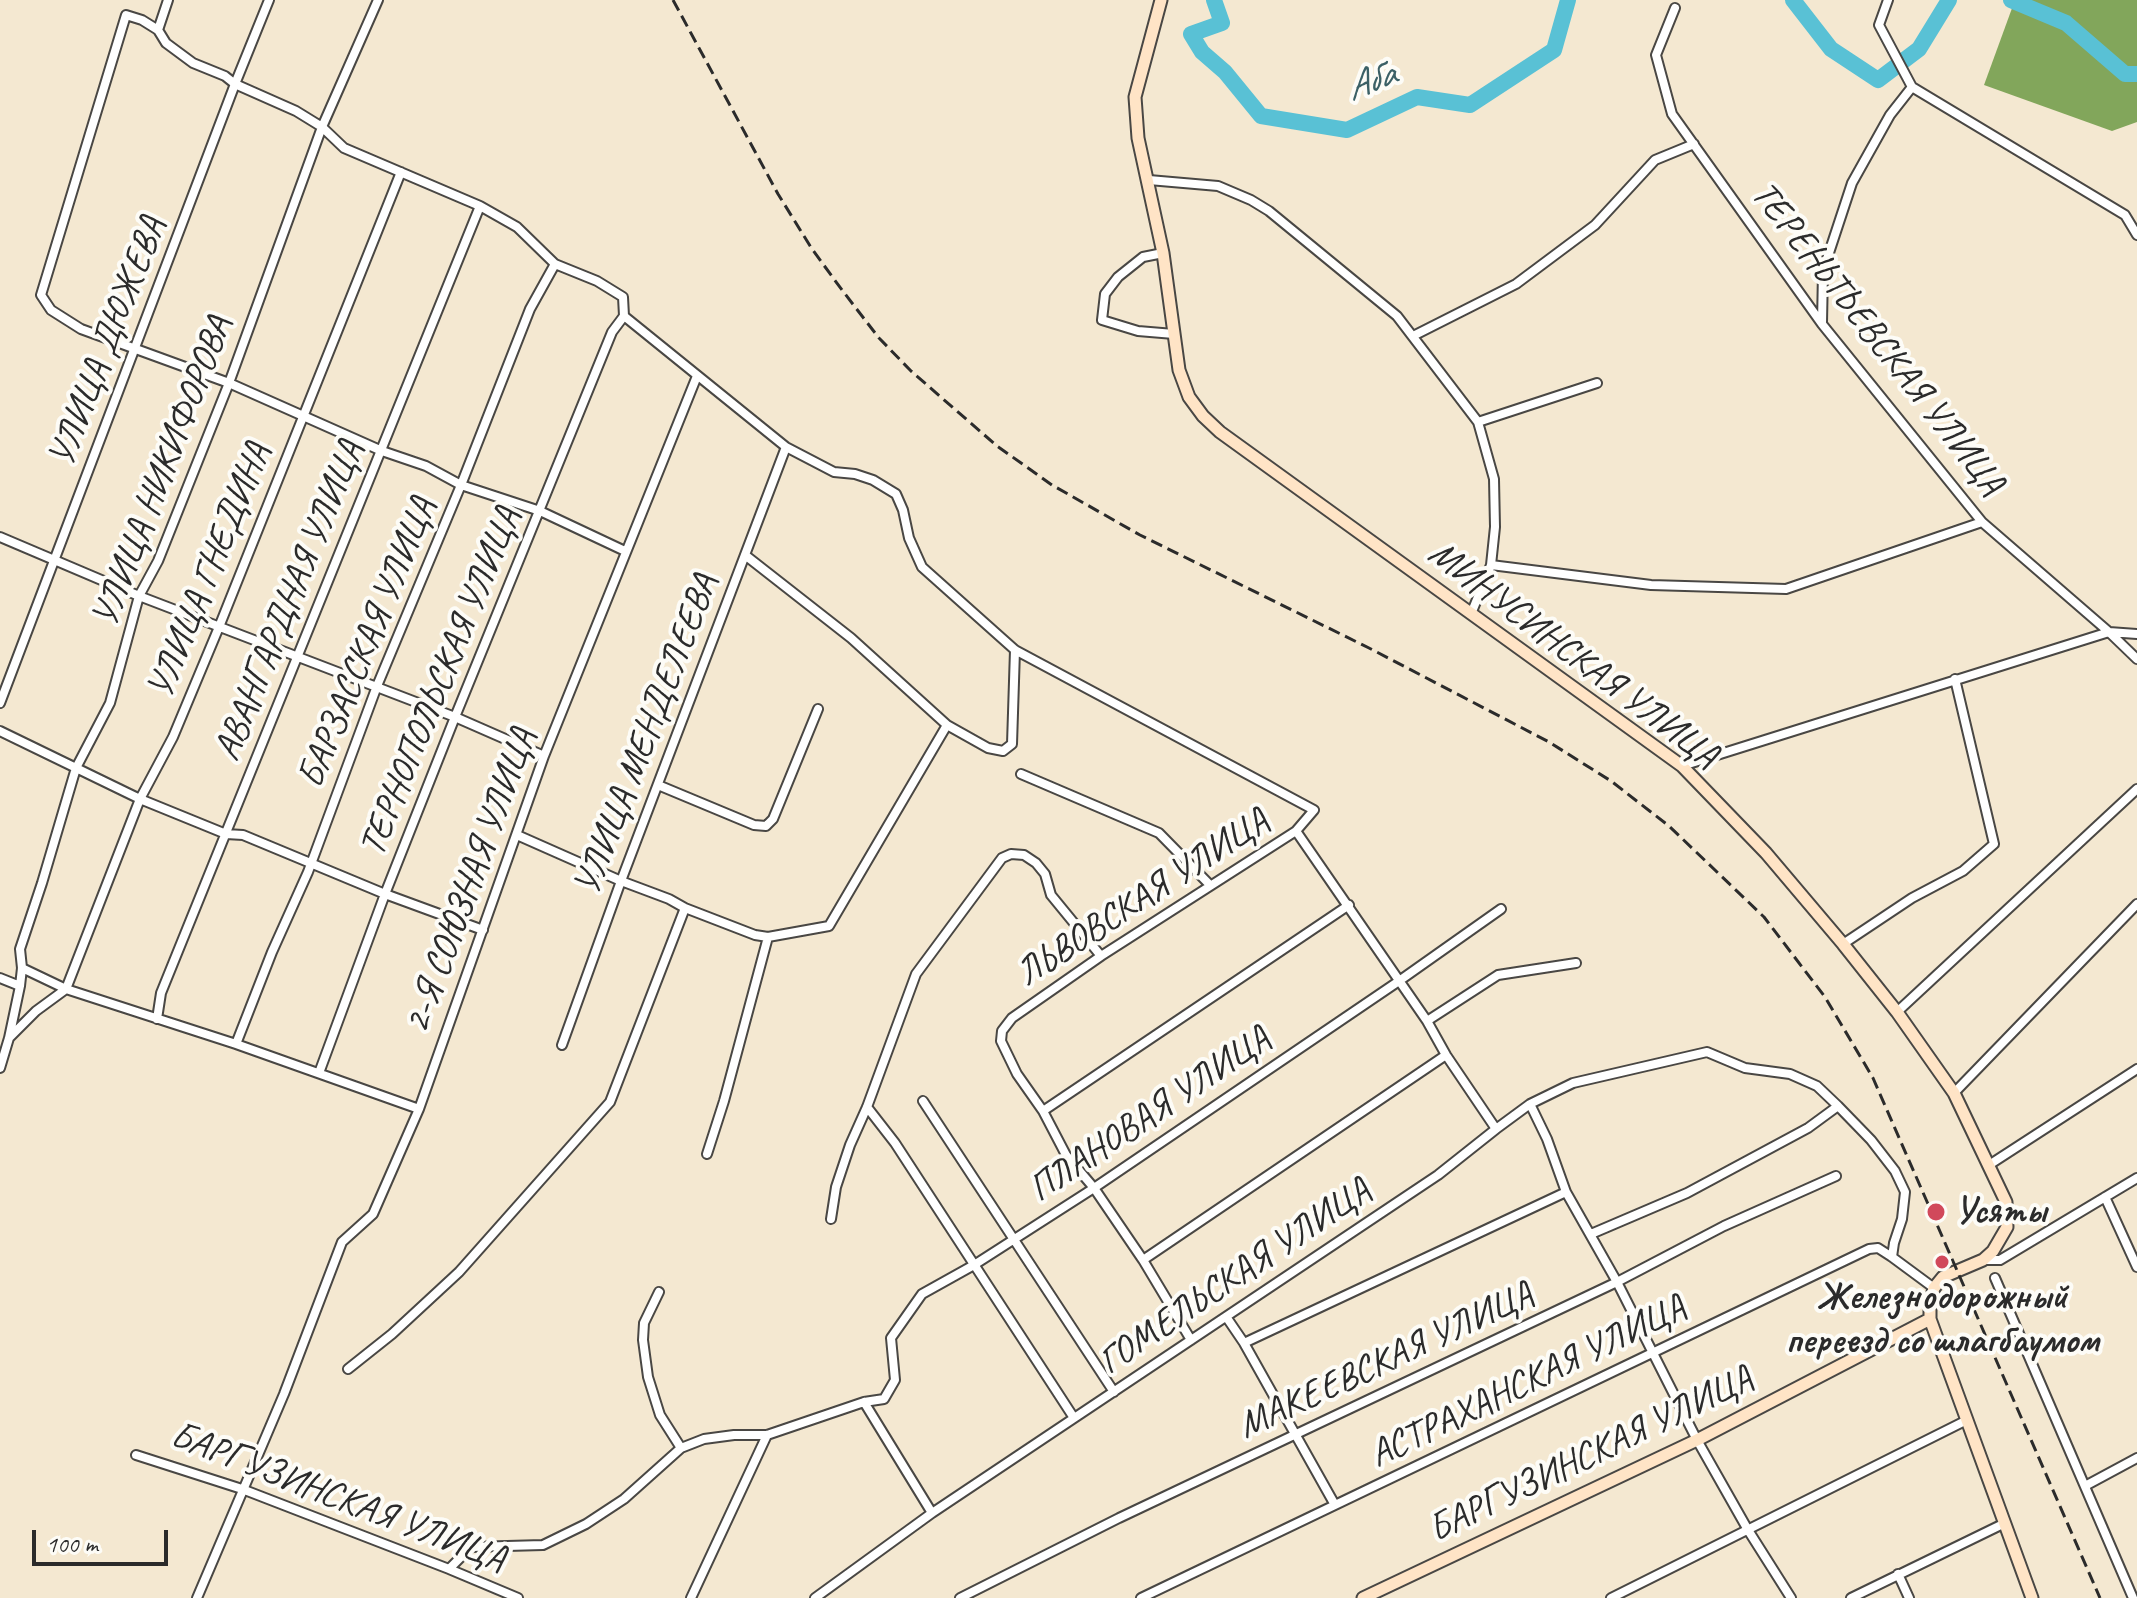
<!DOCTYPE html>
<html>
<head>
<meta charset="utf-8">
<style>
  body { margin:0 }
  #map { position:relative; width:2137px; height:1598px; overflow:hidden; background:#f4e8d1; font-family:Caveat,sans-serif }
  canvas { display:block }
  .scale { position:absolute; left:32px; top:1530px; width:136px; height:36px; box-sizing:border-box; border:4px solid #2b2b2b; border-top:0; padding-left:10px; font-size:24px; line-height:28px; white-space:nowrap; color:#2b2b2b; -webkit-text-stroke:6px #fdfcf7; paint-order:stroke }
</style>
</head>
<body>
<div id="map">
<canvas width="2137" height="1598"></canvas>
<div class="scale">100 m</div>
</div>
<script>
const g = document.querySelector('canvas').getContext('2d');
g.lineJoin = 'round';
function fill(path, color) {
  g.fillStyle = color;
  g.fill(path, 'evenodd');
}
function poly(rows) {
  const path = new Path2D();
  for (const r of rows) {
    path.moveTo(r[0], r[1]);
    for (let i = 2; i < r.length; i += 2) path.lineTo(r[i], r[i + 1]);
  }
  return path;
}
function strokePath(path, color, width, dash) {
  g.strokeStyle = color;
  g.lineWidth = width;
  g.lineCap = dash ? 'butt' : 'round';
  g.setLineDash(dash || []);
  g.stroke(path);
}
function write(font, color, halo, rows, align = 'center') {
  g.font = font + ' Caveat,sans-serif';
  g.lineWidth = 8;
  g.setLineDash([]);
  g.textBaseline = 'middle';
  g.strokeStyle = halo;
  g.fillStyle = color;
  for (const [text, x, y, turn = 0] of rows) {
    g.save();
    g.translate(x, y);
    g.rotate((+turn || 0) * Math.PI / 180);
    g.textAlign = isNaN(turn) ? turn : align;
    if (halo) g.strokeText(text, 0, 0);
    g.fillText(text, 0, 0);
    g.restore();
  }
}
const forest = poly([
  [2015,0,2137,0,2137,122,2112,131,1984,85]
]);
const river = poly([
  [1214,0,1222,23,1191,34,1202,52,1225,72,1261,116,1347,130,1417,97,1470,105,1554,50,1568,0],
  [1793,0,1831,49,1878,80,1919,49,1949,0],
  [2011,0,2066,23,2125,74,2137,74]
]);
const street = poly([
  [1675,8,1656,55,1672,114,1822,324,1982,522,2109,632,2137,659],
  [158,30,168,0],
  [1912,87,2125,215,2137,235],
  [1149,180,1218,186,1251,200,1269,211,1397,316,1478,422,1494,479,1495,527,1491,565],
  [1163,253,1143,257,1118,277,1105,294,1102,320,1138,331,1174,334],
  [1822,323,1823,271,1852,183,1890,115,1912,87,1879,25,1888,0],
  [1413,336,1516,284,1595,225,1655,160,1694,144],
  [1478,422,1597,383],
  [0,537,139,596,455,717,544,756],
  [625,551,540,511,461,485,426,466,382,451,229,383,81,329,51,310,41,295,126,15,142,20,158,30,166,43,193,63,225,76,235,84,296,111,322,127,344,148,480,206,517,227,555,264,597,281,623,297,624,316,786,447,834,472,855,474,873,480,896,494,903,510,909,538,922,567,1015,650,1314,810,1296,831,1101,956,1012,1018,1002,1031,1001,1041,1017,1074,1043,1111,1066,1155,1094,1188,1143,1260,1191,1340],
  [745,555,851,638,947,725,988,748,1003,751,1012,744,1015,650],
  [1471,614,1491,565,1651,585,1786,589,1982,522],
  [0,703,235,84,269,0],
  [0,731,140,799,226,834,243,835,385,894,483,930],
  [1682,766,2109,632,2137,634],
  [1021,774,1159,833,1210,885],
  [658,785,754,825,766,826,773,819,818,709],
  [1296,831,1427,1021,1446,1055,1496,1129],
  [517,835,621,881,669,899,685,908,755,935,768,937,829,926,947,725],
  [1843,944,1912,898,1963,871,1994,844,1955,679],
  [22,968,66,989,236,1044,419,1109],
  [0,978,20,986],
  [1897,1012,2137,789],
  [157,1019,161,993,480,206],
  [1427,1021,1498,975,1576,963],
  [9,1038,36,1011,66,989,140,799,173,737,219,627,401,172],
  [236,1044,272,952,308,872,377,686,461,485,530,309,555,264],
  [562,1045,621,881,786,447],
  [0,1068,9,1038,20,986,22,968,20,949,42,883,76,768,110,703,139,596,158,561,229,383,322,127,378,0],
  [319,1073,385,894,455,717,612,332,624,316],
  [1954,1093,2137,904],
  [923,1101,1114,1392],
  [1530,1104,1547,1139,1566,1192,1617,1282,1697,1440,1748,1530,1791,1598],
  [867,1107,895,1143,1074,1418],
  [1043,1111,1349,905],
  [707,1154,724,1101,768,937],
  [1989,1165,2137,1069],
  [2105,1197,2137,1267],
  [831,1219,836,1187,850,1145,867,1107,916,974,1002,858,1011,854,1024,855,1036,863,1045,874,1051,895,1101,956],
  [1591,1234,1687,1193,1808,1128,1838,1106,1871,1140,1895,1171,1905,1192,1902,1219,1894,1243,1892,1257],
  [1143,1260,1446,1055],
  [1984,1260,2000,1260,2137,1178],
  [1995,1278,2133,1598],
  [659,1292,644,1323,643,1340,648,1377,660,1415,681,1448],
  [1227,1318,1244,1343,1335,1505],
  [1244,1343,1566,1192],
  [348,1369,392,1334,459,1272,610,1102,685,908],
  [864,1402,932,1513],
  [136,1455,242,1489,449,1569,518,1598],
  [2085,1486,2137,1458],
  [449,1569,471,1547,543,1545,586,1524,624,1499,681,1448,704,1439,734,1435,767,1435,864,1402,884,1399,895,1380,891,1338,922,1294,974,1265,1094,1188,1399,981,1501,909],
  [1898,1574,1909,1598],
  [197,1598,284,1394,342,1242,373,1214,419,1109,544,756,697,376],
  [691,1598,767,1435],
  [815,1598,932,1513,1438,1175,1496,1129,1530,1104,1573,1083,1707,1052,1745,1068,1790,1074,1817,1086,1838,1106],
  [960,1598,1119,1518,1617,1282,1724,1226,1836,1176],
  [1141,1598,1869,1249,1878,1248,1892,1257,1934,1288],
  [1611,1598,1967,1420],
  [1851,1598,2005,1523]
]);
const secondary = poly([
  [1161,0,1135,97,1138,138,1163,253,1179,370,1189,397,1203,416,1220,432,1682,766,1766,853,1843,944,1897,1012,1954,1093,2006,1202,2007,1227,1993,1251,1983,1260,1943,1277,1934,1288,1930,1305,1930,1319,2032,1598],
  [1363,1598,1697,1440,1930,1319]
]);
const rail = poly([
  [673,0,778,194,812,249,842,290,879,338,911,371,997,446,1052,485,1140,535,1369,648,1549,742,1611,781,1669,826,1764,917,1825,997,1873,1078,2100,1598]
]);
const markers = [
  [1936,1212,10,"#d1495b"],
  [1942,1262,8,"#d1495b"]
];
const streetNames = [
  ["ТЕРЕНЬТЬЕВСКАЯ УЛИЦА",1877,339,52],
  ["УЛИЦА ДЮЖЕВА",108,342,-69],
  ["УЛИЦА НИКИФОРОВА",163,472,-69],
  ["УЛИЦА ГНЕДИНА",210,571,-68],
  ["АВАНГАРДНАЯ УЛИЦА",290,601,-68],
  ["БАРЗАССКАЯ УЛИЦА",368,643,-68],
  ["МИНУСИНСКАЯ УЛИЦА",1573,655,37],
  ["ТЕРНОПОЛЬСКАЯ УЛИЦА",441,682,-68],
  ["УЛИЦА МЕНДЕЛЕЕВА",647,735,-69],
  ["2-Я СОЮЗНАЯ УЛИЦА",471,881,-70],
  ["ЛЬВОВСКАЯ УЛИЦА",1143,898,-33],
  ["ПЛАНОВАЯ УЛИЦА",1150,1115,-34],
  ["ГОМЕЛЬСКАЯ УЛИЦА",1235,1277,-34],
  ["МАКЕЕВСКАЯ УЛИЦА",1386,1361,-25],
  ["АСТРАХАНСКАЯ УЛИЦА",1528,1382,-26],
  ["БАРГУЗИНСКАЯ УЛИЦА",1591,1455,-26],
  ["БАРГУЗИНСКАЯ УЛИЦА",338,1498,21]
];
const poiNames = [
  ["Усяты",1954,1212],
  ["Железнодорожный",1942,1298,"center"],
  ["переезд со шлагбаумом",1942,1342,"center"]
];
const waterNames = [
  ["Аба",1371,82,-20]
];
fill(forest, '#82a65b');
strokePath(river, '#59c1d5', 16);
strokePath(street, '#494744', 12);
strokePath(secondary, '#494744', 15);
strokePath(street, '#fff', 8);
strokePath(secondary, '#ffe4c6', 11);
strokePath(rail, '#2b2b2b', 3, [12, 6]);
for (const [x, y, r, color] of markers) {
  const dot = new Path2D();
  dot.arc(x, y, r, 0, 2 * Math.PI);
  g.fillStyle = color;
  g.fill(dot);
  strokePath(dot, '#fdfcf7', 3);
}
write('38px', '#2b2b2b', '#fdfcf7', streetNames);
write('bold 38px', '#2b2b2b', '#fdfcf7', poiNames, 'left');
write('italic 40px', '#3b6066', '#fdfcf7', waterNames);
</script>
</body>
</html>
